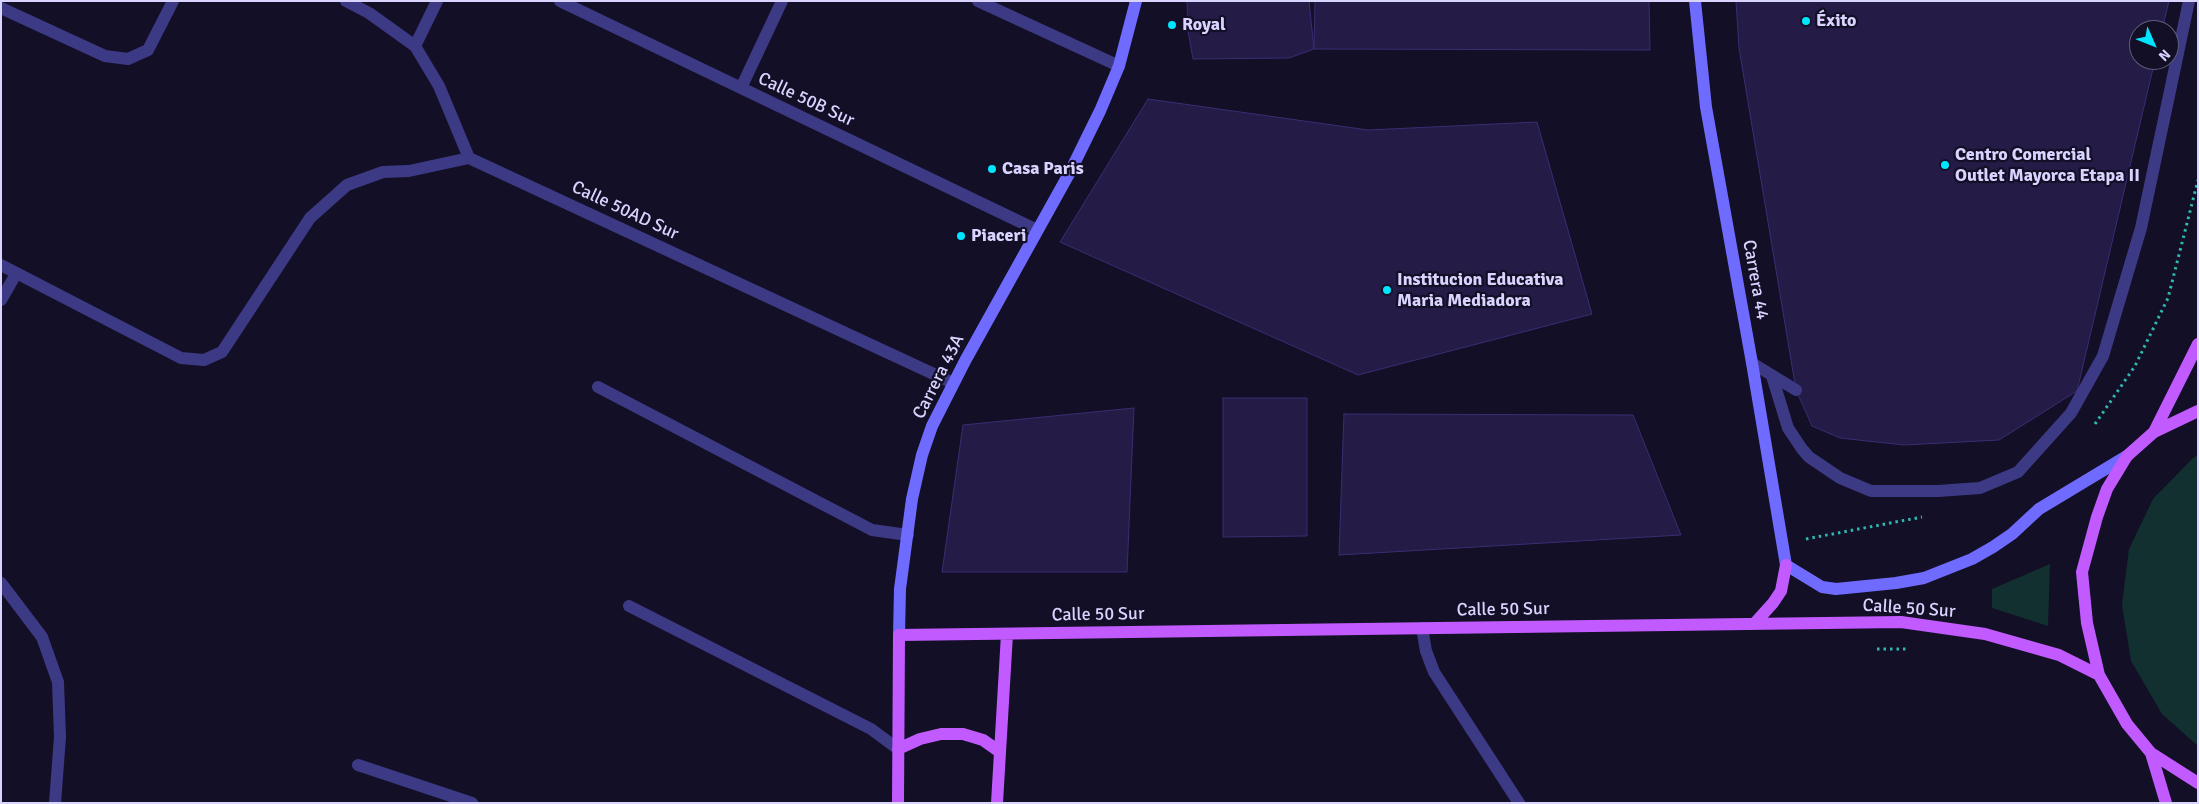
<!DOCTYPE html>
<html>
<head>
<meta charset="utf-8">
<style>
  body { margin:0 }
  #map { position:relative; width:2199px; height:804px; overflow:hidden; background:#130f26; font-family:Signika,sans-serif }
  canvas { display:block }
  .frame { position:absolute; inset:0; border:2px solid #d9d4ff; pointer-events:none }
  .north { position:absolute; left:2129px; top:20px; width:50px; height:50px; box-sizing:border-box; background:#130f26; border:1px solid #625e7d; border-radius:50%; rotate:134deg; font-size:14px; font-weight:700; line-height:20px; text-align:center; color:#d9d4ff }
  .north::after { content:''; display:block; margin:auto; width:18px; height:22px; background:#00e5ff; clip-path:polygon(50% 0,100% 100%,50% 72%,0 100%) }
</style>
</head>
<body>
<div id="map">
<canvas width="2199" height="804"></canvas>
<div class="frame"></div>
<div class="north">N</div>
</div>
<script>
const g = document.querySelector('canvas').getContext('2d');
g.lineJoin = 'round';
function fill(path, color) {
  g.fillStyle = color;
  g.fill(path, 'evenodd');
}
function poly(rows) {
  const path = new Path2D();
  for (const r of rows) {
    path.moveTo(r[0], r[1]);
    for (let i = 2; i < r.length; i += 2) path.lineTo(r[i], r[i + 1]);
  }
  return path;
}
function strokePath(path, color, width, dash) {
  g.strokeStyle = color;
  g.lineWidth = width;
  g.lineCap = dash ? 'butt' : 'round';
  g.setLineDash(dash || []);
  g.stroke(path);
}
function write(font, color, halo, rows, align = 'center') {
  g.font = font + ' Signika,sans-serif';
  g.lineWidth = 4.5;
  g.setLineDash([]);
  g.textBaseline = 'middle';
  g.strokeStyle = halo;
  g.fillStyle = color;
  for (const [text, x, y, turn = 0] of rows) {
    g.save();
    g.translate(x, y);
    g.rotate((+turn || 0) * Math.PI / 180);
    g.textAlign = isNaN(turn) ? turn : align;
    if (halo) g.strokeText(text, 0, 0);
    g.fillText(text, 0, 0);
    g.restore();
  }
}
const green = poly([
  [2198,455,2198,746,2162,714,2131,661,2122,605,2129,549,2153,499,2193,458],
  [2050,564,2048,626,1992,608,1992,589]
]);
const building = poly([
  [1187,1,1309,1,1314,49,1289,58,1193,59,1188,31,1187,1],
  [1315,1,1649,1,1650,50,1314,49,1315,1],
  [1736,1,2169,1,2162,30,2139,30,2139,60,2155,60,2077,391,1999,440,1904,445,1840,438,1812,426,1796,390,1739,48,1736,1],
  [1148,99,1368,130,1537,122,1592,314,1358,375,1060,242,1148,99],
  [1223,398,1307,398,1307,536,1223,537,1223,398],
  [1134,408,1127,572,942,572,963,425,1134,408],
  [1344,414,1633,415,1681,535,1339,555,1344,414]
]);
const path = poly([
  [2095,424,2135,366,2168,298,2198,180],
  [1806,539,1922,517],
  [1877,649,1906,649]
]);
const lane = poly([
  [1752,363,1796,390],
  [1772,376,1788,428,1802,449,1809,457,1840,478,1871,491,1938,491,1980,488,2018,472,2071,413,2103,356,2141,228,2189,1],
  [629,606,871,729,898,749]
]);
const street = poly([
  [346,1,369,13,415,46,439,86,469,158,953,383],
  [560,1,1037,230],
  [978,1,1119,66],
  [1,8,105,56,128,59,148,50,173,1],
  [415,46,437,1],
  [741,88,782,1],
  [1,265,181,358,204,360,222,352,310,218,347,185,383,172,409,171,469,158],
  [1,300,16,274],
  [598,387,872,530,908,535],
  [1,583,42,637,58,682,60,737,55,803],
  [1422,628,1426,651,1434,672,1519,803],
  [358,765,472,803]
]);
const secondary = poly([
  [1695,1,1706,107,1752,363,1786,565,1822,587,1836,589,1896,583,1924,578,1972,559,1993,547,2012,534,2039,509,2127,456],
  [899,635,900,589,912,499,922,455,932,426,965,361,1070,172,1100,111,1119,66,1136,1]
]);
const primary = poly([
  [2198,411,2154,432,2127,456,2107,489,2097,517,2082,572,2087,623,2099,675,2127,724,2151,753,2198,783],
  [2154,432,2198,344],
  [1754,624,1773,603,1781,591,1786,565],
  [898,749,920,739,941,734,963,734,983,740,1000,752],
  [2151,753,2166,803],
  [898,803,899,635,1901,622,1985,634,2059,655,2099,675],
  [997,803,1007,634]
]);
const markers = [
  [1806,21,5,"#00e5ff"],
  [1172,25,5,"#00e5ff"],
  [1945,165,5,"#00e5ff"],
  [992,169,5,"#00e5ff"],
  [961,236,5,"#00e5ff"],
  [1387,290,5,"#00e5ff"]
];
const poiNames = [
  ["Éxito",1816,21],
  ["Royal",1182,25],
  ["Centro Comercial",1955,155],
  ["Outlet Mayorca Etapa II",1955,176],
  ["Casa Paris",1002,169],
  ["Piaceri",971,236],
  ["Institucion Educativa",1397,280],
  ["Maria Mediadora",1397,301]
];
const streetNames = [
  ["Calle 50B Sur",806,100,25],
  ["Calle 50AD Sur",625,211,25],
  ["Carrera 44",1755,280,80],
  ["Carrera 43A",939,377,-63],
  ["Calle 50 Sur",1909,609,4],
  ["Calle 50 Sur",1503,610,-1],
  ["Calle 50 Sur",1098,615,-1]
];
fill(green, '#12302f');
fill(building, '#241b47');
strokePath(building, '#3b2d73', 1);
strokePath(path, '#2fb8b0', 3, [2.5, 4]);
strokePath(lane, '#3d3a85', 12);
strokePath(street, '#3d3a85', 12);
strokePath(secondary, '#6f6bff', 12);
strokePath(primary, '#c25bff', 12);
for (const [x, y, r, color] of markers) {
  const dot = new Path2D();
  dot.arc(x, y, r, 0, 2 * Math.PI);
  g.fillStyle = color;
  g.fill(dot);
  strokePath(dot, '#130f26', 2);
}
write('bold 18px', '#d9d4ff', '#130f26', poiNames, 'left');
write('18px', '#d9d4ff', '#130f26', streetNames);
</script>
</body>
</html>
